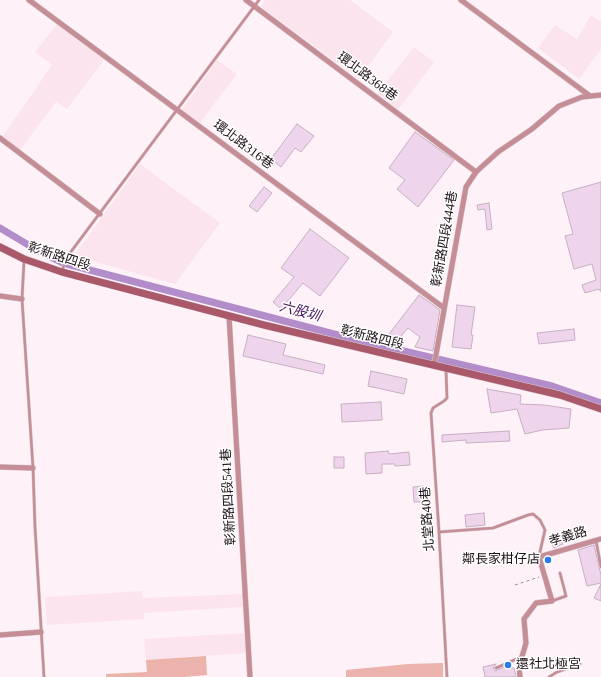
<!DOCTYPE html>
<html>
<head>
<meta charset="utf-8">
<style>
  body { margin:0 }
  canvas { display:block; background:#fef1f7 }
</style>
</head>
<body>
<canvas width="601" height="677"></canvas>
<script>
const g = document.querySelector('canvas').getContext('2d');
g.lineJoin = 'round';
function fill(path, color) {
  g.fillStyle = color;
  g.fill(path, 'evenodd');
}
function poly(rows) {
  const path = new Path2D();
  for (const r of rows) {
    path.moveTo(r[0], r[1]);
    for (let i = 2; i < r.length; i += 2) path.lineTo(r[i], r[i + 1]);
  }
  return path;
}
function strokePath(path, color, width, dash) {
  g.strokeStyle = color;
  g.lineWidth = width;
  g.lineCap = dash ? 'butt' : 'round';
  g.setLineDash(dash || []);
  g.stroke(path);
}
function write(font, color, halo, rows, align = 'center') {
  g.font = font + ' "Times New Roman","Noto Sans TC",serif';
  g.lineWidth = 3;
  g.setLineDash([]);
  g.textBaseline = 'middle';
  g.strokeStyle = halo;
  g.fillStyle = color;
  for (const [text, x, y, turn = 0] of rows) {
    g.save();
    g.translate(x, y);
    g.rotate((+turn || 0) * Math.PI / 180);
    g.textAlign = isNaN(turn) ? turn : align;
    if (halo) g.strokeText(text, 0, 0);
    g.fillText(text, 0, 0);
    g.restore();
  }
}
const built = poly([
  [265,0,350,0,393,32,359,79,261,7],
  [591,15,601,22,601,49,579,79,538,48,555,25,577,39],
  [57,24,104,60,67,109,56,102,19,151,3,136,52,65,35,52],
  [414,47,434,62,397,111,377,94],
  [217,60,237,74,199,124,181,111],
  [140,164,220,223,175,284,74,256],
  [142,591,143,598,243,594,243,607,144,613,144,619,47,625,45,597],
  [245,633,245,653,146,660,144,639]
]);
const green = poly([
  [206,656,207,675,184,677,106,677,106,674,147,672,146,660],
  [443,663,443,677,346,677,346,670,408,664]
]);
const canal = poly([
  [0,228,35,249,63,263,353,339,552,386,601,403]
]);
const building = poly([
  [297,124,314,136,301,152,295,148,281,167,271,159,297,124],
  [415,132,454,160,418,207,397,189,405,180,389,168,415,132],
  [601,182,601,291,600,291,599,289,585,293,582,285,596,280,592,264,574,269,565,236,573,234,562,193,601,182],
  [264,187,272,193,257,212,249,206,264,187],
  [489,203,492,229,487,230,485,209,478,210,477,205,489,203],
  [310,229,349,258,320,296,303,283,281,309,273,302,294,277,281,268,310,229],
  [419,295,440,310,433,351,415,347,420,337,408,328,397,341,386,338,419,295],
  [457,305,475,307,471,335,473,335,471,349,452,347,457,305],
  [574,329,575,340,539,344,537,333,574,329],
  [248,335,286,344,283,355,325,365,323,374,243,356,248,335],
  [371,371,407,379,404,394,368,386,371,371],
  [487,389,521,395,520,404,544,405,571,409,569,428,542,430,525,434,517,409,491,413,487,389],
  [381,402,382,420,342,422,341,404,381,402],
  [509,431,510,441,466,443,466,440,442,442,442,435,509,431],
  [388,451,389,454,409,452,410,465,395,466,395,464,382,464,382,473,366,474,365,453,388,451],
  [334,457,344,457,344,468,334,468,334,457],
  [423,486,424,502,414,502,413,487,423,486],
  [484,513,485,525,466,527,465,515,484,513],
  [560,536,563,544,554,548,550,540,560,536],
  [594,545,601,575,601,583,587,586,578,550,594,545],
  [601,584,601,601,594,598,601,584],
  [496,664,493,668,495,671,509,665,510,668,514,668,516,677,485,677,483,667,496,664]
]);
const path = poly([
  [515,585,539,577]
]);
const lane = poly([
  [24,261,22,299,33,468,35,527,44,677],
  [62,271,67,257,259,0],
  [446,370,447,398,444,401,433,408,431,413,439,532,447,677],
  [439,532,493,528,528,515,533,514,540,520,545,530,539,556],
  [596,541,601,567],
  [552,601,566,596,560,573],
  [496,668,521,657],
  [549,677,557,672,580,664]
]);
const street = poly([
  [29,0,444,308],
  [246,0,476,172],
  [461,0,590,96],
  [0,138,100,214],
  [0,296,22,299],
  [229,316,250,677],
  [434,366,466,187,476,172,498,152,532,129,559,106,582,97,601,95],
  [0,467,33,468],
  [0,635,41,632],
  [520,677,519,667,526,643,524,619,536,603,552,601,539,557,601,539]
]);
const secondary = poly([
  [0,247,24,259,62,272,264,325,560,395,601,409]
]);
const markers = [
  [548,560,4,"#287ce7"],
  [508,665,4,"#287ce7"]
];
const streetNames = [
  ["環北路368巷",367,77,37],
  ["環北路316巷",243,145,37],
  ["彰新路四段444巷",445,239,-80],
  ["彰新路四段",59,257,18],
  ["彰新路四段",372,338,14],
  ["彰新路四段541巷",229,497,-93],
  ["北堂路40巷",428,519,-94],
  ["孝義路",568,537,-16]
];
const poiNames = [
  ["鄰長家柑仔店",540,560],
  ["還社北極宮",516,665,"left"]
];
const waterNames = [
  ["六股圳",300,312,15]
];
fill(built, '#fce4ef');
fill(green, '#ebb3ac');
strokePath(canal, '#b28dc9', 7);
fill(building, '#efd5eb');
strokePath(building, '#c7aec3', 1);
strokePath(lane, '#dacdd3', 3.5);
strokePath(street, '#dacdd3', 6);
strokePath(secondary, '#dacdd3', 8);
strokePath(path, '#9b8e94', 1, [3, 3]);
strokePath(lane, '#c58d96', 2.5);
strokePath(street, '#c58d96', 5);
strokePath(secondary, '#a95969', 7);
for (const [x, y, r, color] of markers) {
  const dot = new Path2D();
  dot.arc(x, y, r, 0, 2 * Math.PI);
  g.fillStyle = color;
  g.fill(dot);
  strokePath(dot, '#fff', 1.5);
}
write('13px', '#1d1218', '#fff', streetNames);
write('13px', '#1d1218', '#fff', poiNames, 'right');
write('italic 14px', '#47165e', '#fff', waterNames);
</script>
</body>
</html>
